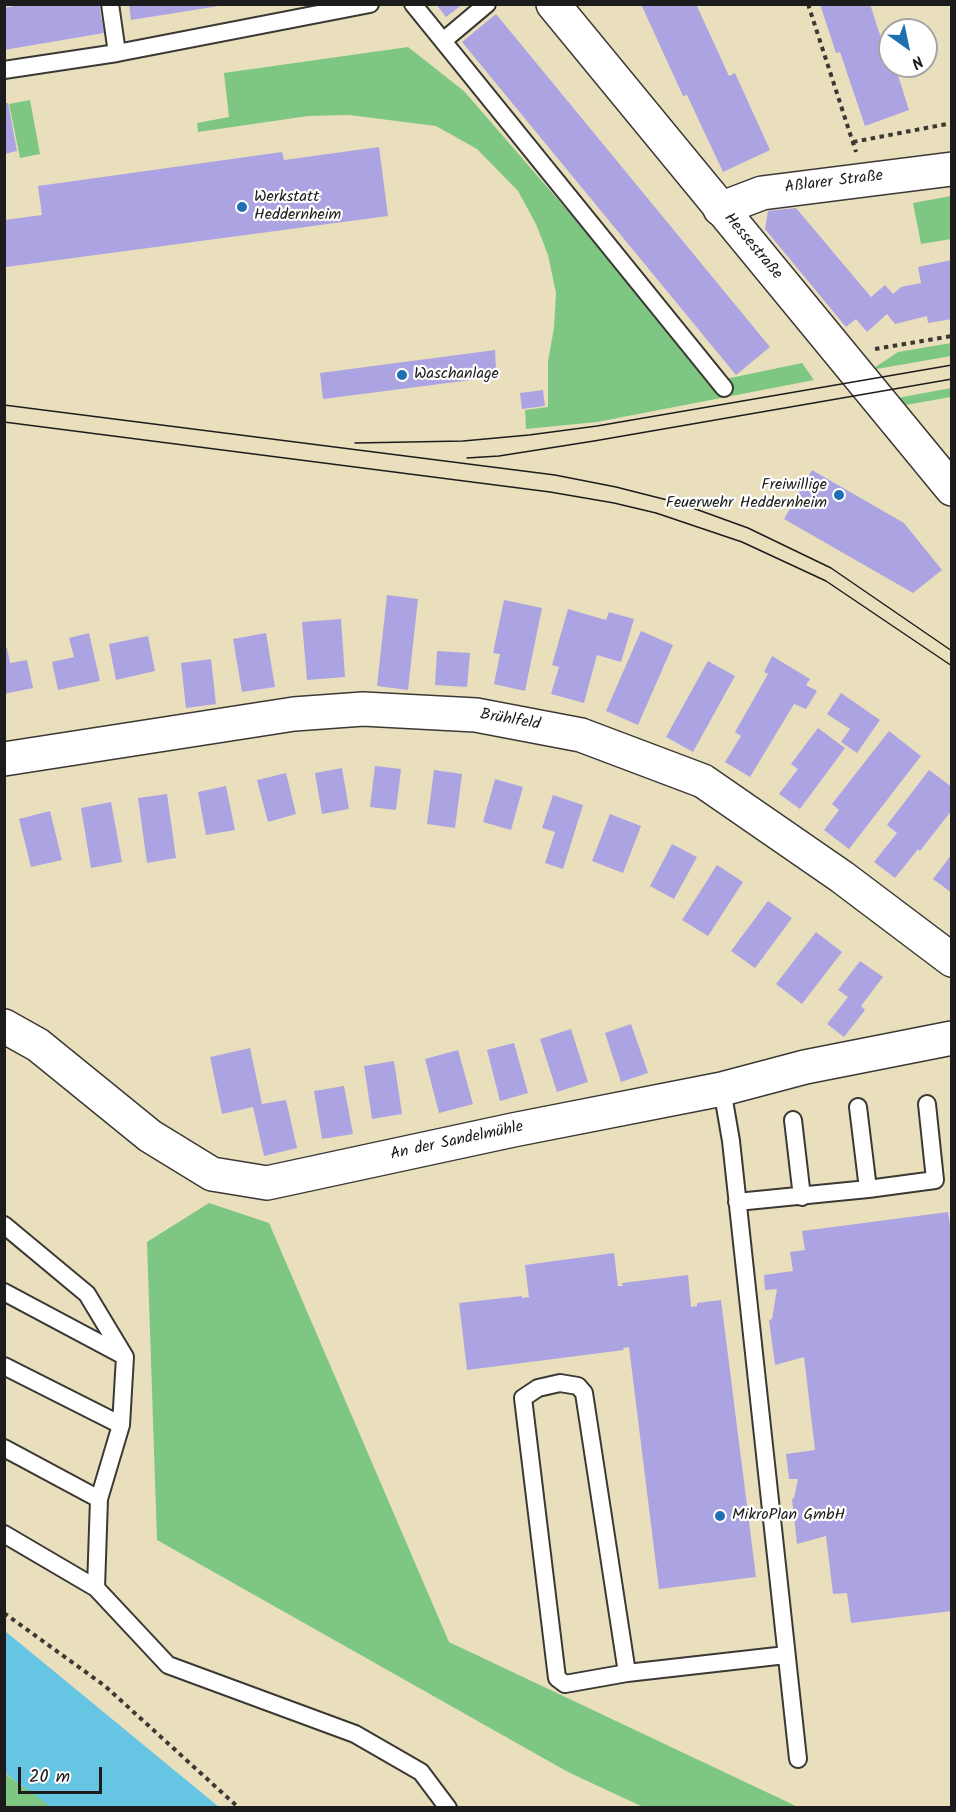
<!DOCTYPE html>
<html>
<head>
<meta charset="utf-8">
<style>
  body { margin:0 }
  #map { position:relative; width:956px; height:1812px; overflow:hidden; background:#e9dfbc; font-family:Kalam,sans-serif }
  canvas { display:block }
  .frame { position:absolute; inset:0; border:6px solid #1c1c1c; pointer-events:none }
  .north { position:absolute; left:878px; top:18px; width:60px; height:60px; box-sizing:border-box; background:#fff; border:2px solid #a4a4a4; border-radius:50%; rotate:147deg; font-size:16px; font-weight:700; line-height:24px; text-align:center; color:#1c1c1c }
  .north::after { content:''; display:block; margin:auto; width:21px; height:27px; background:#1f6fb2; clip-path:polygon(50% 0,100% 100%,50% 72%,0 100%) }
  .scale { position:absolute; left:18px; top:1767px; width:84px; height:27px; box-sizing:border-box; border:3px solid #1c1c1c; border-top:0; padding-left:8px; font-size:18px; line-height:21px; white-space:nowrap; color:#1c1c1c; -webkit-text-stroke:4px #fff; paint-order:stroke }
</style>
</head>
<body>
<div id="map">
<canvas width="956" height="1812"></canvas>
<div class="frame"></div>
<div class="north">N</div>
<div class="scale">20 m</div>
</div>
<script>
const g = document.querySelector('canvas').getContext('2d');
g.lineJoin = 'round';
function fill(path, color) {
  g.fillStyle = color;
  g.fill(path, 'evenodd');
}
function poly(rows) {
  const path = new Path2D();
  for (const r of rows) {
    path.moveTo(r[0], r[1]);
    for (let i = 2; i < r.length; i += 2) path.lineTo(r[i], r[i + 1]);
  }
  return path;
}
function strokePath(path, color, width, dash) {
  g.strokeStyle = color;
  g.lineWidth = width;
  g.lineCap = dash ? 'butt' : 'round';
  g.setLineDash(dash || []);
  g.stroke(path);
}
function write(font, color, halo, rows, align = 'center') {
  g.font = font + ' Kalam,sans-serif';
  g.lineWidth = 4.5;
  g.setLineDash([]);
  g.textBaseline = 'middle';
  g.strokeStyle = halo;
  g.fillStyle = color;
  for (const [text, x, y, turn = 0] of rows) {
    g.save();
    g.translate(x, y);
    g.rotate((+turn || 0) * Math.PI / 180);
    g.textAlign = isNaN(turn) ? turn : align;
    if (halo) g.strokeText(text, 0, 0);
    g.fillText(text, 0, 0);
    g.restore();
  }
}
const green = poly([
  [408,47,464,91,618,269,711,382,802,363,814,380,597,422,526,429,525,410,548,407,548,361,554,328,556,293,548,255,536,224,518,191,477,149,436,126,349,115,308,116,198,132,197,123,229,117,224,73],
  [30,100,40,154,20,158,9,104],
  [951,196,951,239,921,244,913,203],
  [951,343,951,356,871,370,898,352],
  [951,388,951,397,900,406,892,399],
  [209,1203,269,1223,449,1642,798,1807,643,1807,568,1772,157,1540,147,1242],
  [4,1773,42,1799,51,1807,5,1807]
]);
const water = poly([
  [4,1631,5,1631,219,1807,51,1807,5,1773]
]);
const building = poly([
  [25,4,99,4,104,33,4,50,4,8],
  [129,4,219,4,219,6,131,20],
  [436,4,463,4,446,17],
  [641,4,696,4,729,76,735,73,770,150,723,172,687,95,683,96],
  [820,4,870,4,881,38,885,36,890,52,890,66,895,66,909,110,865,126,840,52,836,53],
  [496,14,770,347,736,375,462,42],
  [4,103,8,103,17,151,4,154],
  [379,147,388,216,6,267,4,220,42,215,38,186,282,152,284,160],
  [796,208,871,297,885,285,893,294,901,287,921,283,918,267,952,260,952,319,928,323,927,316,895,324,887,314,867,332,856,319,846,327,765,229,768,211],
  [495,350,496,370,487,378,323,399,320,373],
  [543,390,545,406,522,409,520,393],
  [812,470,904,523,942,570,913,593,784,519],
  [387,595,418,599,408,690,377,686],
  [504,600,542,608,525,691,494,684,500,654,493,653],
  [568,609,606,620,609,612,634,619,621,662,597,655,584,703,551,694,559,667,552,665],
  [341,619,345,677,307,680,302,622],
  [641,631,673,645,638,725,606,711],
  [89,633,100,681,58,690,52,662,74,657,69,638],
  [266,633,275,687,242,692,233,639],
  [148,636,155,671,116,680,109,644],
  [4,648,7,648,10,663,27,660,33,688,4,694],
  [437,651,470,653,467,687,435,685],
  [772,656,810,679,806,685,817,691,806,709,794,704,750,777,725,762,741,736,735,732,768,674,764,672],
  [211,659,216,704,186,708,181,663],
  [708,661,735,676,693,752,666,737],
  [841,693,880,720,857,753,841,742,850,729,827,714],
  [818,728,845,748,800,809,779,794,798,769,791,764],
  [889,731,921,756,849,849,824,830,839,810,832,804],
  [375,766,401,769,396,810,370,807],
  [342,768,349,809,322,814,315,773],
  [434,770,462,774,455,828,427,824],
  [929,770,952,787,952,810,920,851,918,849,895,878,874,862,897,833,887,825],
  [286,773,296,814,268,822,257,780],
  [495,779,523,787,511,830,483,822],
  [226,786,235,830,206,835,198,792],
  [167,794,176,858,147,863,138,798],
  [553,795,583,805,563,869,545,863,555,832,542,828],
  [111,802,122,862,91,868,81,808],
  [50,811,62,860,31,867,19,819],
  [610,814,641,826,623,873,592,861],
  [672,844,697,857,674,899,650,886],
  [952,854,952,893,933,879],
  [717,865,743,882,708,936,682,920],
  [768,901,792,918,755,968,731,951],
  [816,932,842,952,802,1004,776,984],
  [860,961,883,977,861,1006,865,1010,844,1037,827,1024,848,997,838,990],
  [631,1024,648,1073,621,1082,605,1033],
  [571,1029,588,1082,557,1092,540,1039],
  [514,1043,528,1093,500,1101,487,1050],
  [250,1048,262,1104,286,1100,297,1148,264,1156,253,1107,222,1114,210,1057],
  [458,1050,473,1104,439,1113,425,1059],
  [394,1061,402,1114,372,1119,364,1066],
  [344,1086,353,1134,322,1139,314,1091],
  [948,1212,952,1238,952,1611,851,1623,847,1593,833,1594,826,1536,797,1544,792,1499,794,1498,798,1479,789,1479,786,1454,815,1450,804,1357,775,1365,769,1320,772,1319,777,1289,765,1290,764,1275,793,1271,790,1252,805,1250,802,1231],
  [614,1253,618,1286,623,1286,622,1283,688,1275,691,1307,697,1306,697,1303,721,1300,756,1577,659,1589,629,1347,623,1348,624,1350,467,1370,459,1303,522,1296,522,1298,529,1297,525,1265]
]);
const path = poly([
  [808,4,856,152],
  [853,142,952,123],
  [875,349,952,336],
  [4,1613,105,1686,239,1808]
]);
const lane = poly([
  [110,4,117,53],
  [413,4,724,388],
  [443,41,487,4],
  [4,70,117,53,370,4],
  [722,1089,731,1141,798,1759],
  [858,1107,868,1189],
  [793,1120,802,1197],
  [737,1202,868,1189,935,1180,927,1104],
  [4,1225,87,1294,125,1357,121,1425,99,1499],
  [4,1292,124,1356],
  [4,1366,121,1425],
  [4,1448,99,1499,96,1588,168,1665,355,1734,421,1772,448,1808],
  [4,1534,96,1588],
  [627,1673,584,1393,578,1386,560,1383,538,1388,523,1398,557,1678,565,1684,627,1673,786,1655]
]);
const street = poly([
  [720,209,762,193,952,169],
  [4,759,294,714,363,709,476,715,581,735,703,781,842,877,952,960],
  [4,1026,38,1045,150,1136,212,1174,267,1183,513,1130,722,1089,805,1067,952,1038]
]);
const secondary = poly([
  [553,4,952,489]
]);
const tram = poly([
  [4,405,555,475,616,487,679,503,748,528,831,568,952,651],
  [4,422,550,492,614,503,656,513,742,542,826,581,952,666],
  [355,443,463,441,529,435,597,426,952,365],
  [467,458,499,456,594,441,952,379]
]);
const markers = [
  [242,207,6,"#1f6fb2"],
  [402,375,6,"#1f6fb2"],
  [839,495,6,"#1f6fb2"],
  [720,1516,6,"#1f6fb2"]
];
const streetNames = [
  ["Aßlarer Straße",834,183,-7],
  ["Hessestraße",752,247,50],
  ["Brühlfeld",510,721,10],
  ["An der Sandelmühle",457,1142,-12]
];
const poiNames = [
  ["Werkstatt",254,198],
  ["Heddernheim",254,216],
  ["Waschanlage",414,375],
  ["Freiwillige",827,486,"right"],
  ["Feuerwehr Heddernheim",827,504,"right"],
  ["MikroPlan GmbH",732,1516]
];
fill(green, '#7ec783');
fill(water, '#65c5e3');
fill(building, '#aca4e2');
strokePath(lane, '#3b3934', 20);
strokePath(street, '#3b3934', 36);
strokePath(secondary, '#3b3934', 36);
strokePath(path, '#3b3934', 4, [4.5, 4.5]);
strokePath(lane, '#fff', 16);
strokePath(street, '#fff', 33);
strokePath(secondary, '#fff', 33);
strokePath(tram, '#1c1c1c', 1.5);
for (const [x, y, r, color] of markers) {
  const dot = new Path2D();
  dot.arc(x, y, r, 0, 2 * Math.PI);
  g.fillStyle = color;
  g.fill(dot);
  strokePath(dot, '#fff', 2);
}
write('16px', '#1c1c1c', '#fff', streetNames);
write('16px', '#1c1c1c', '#fff', poiNames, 'left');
</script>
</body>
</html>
